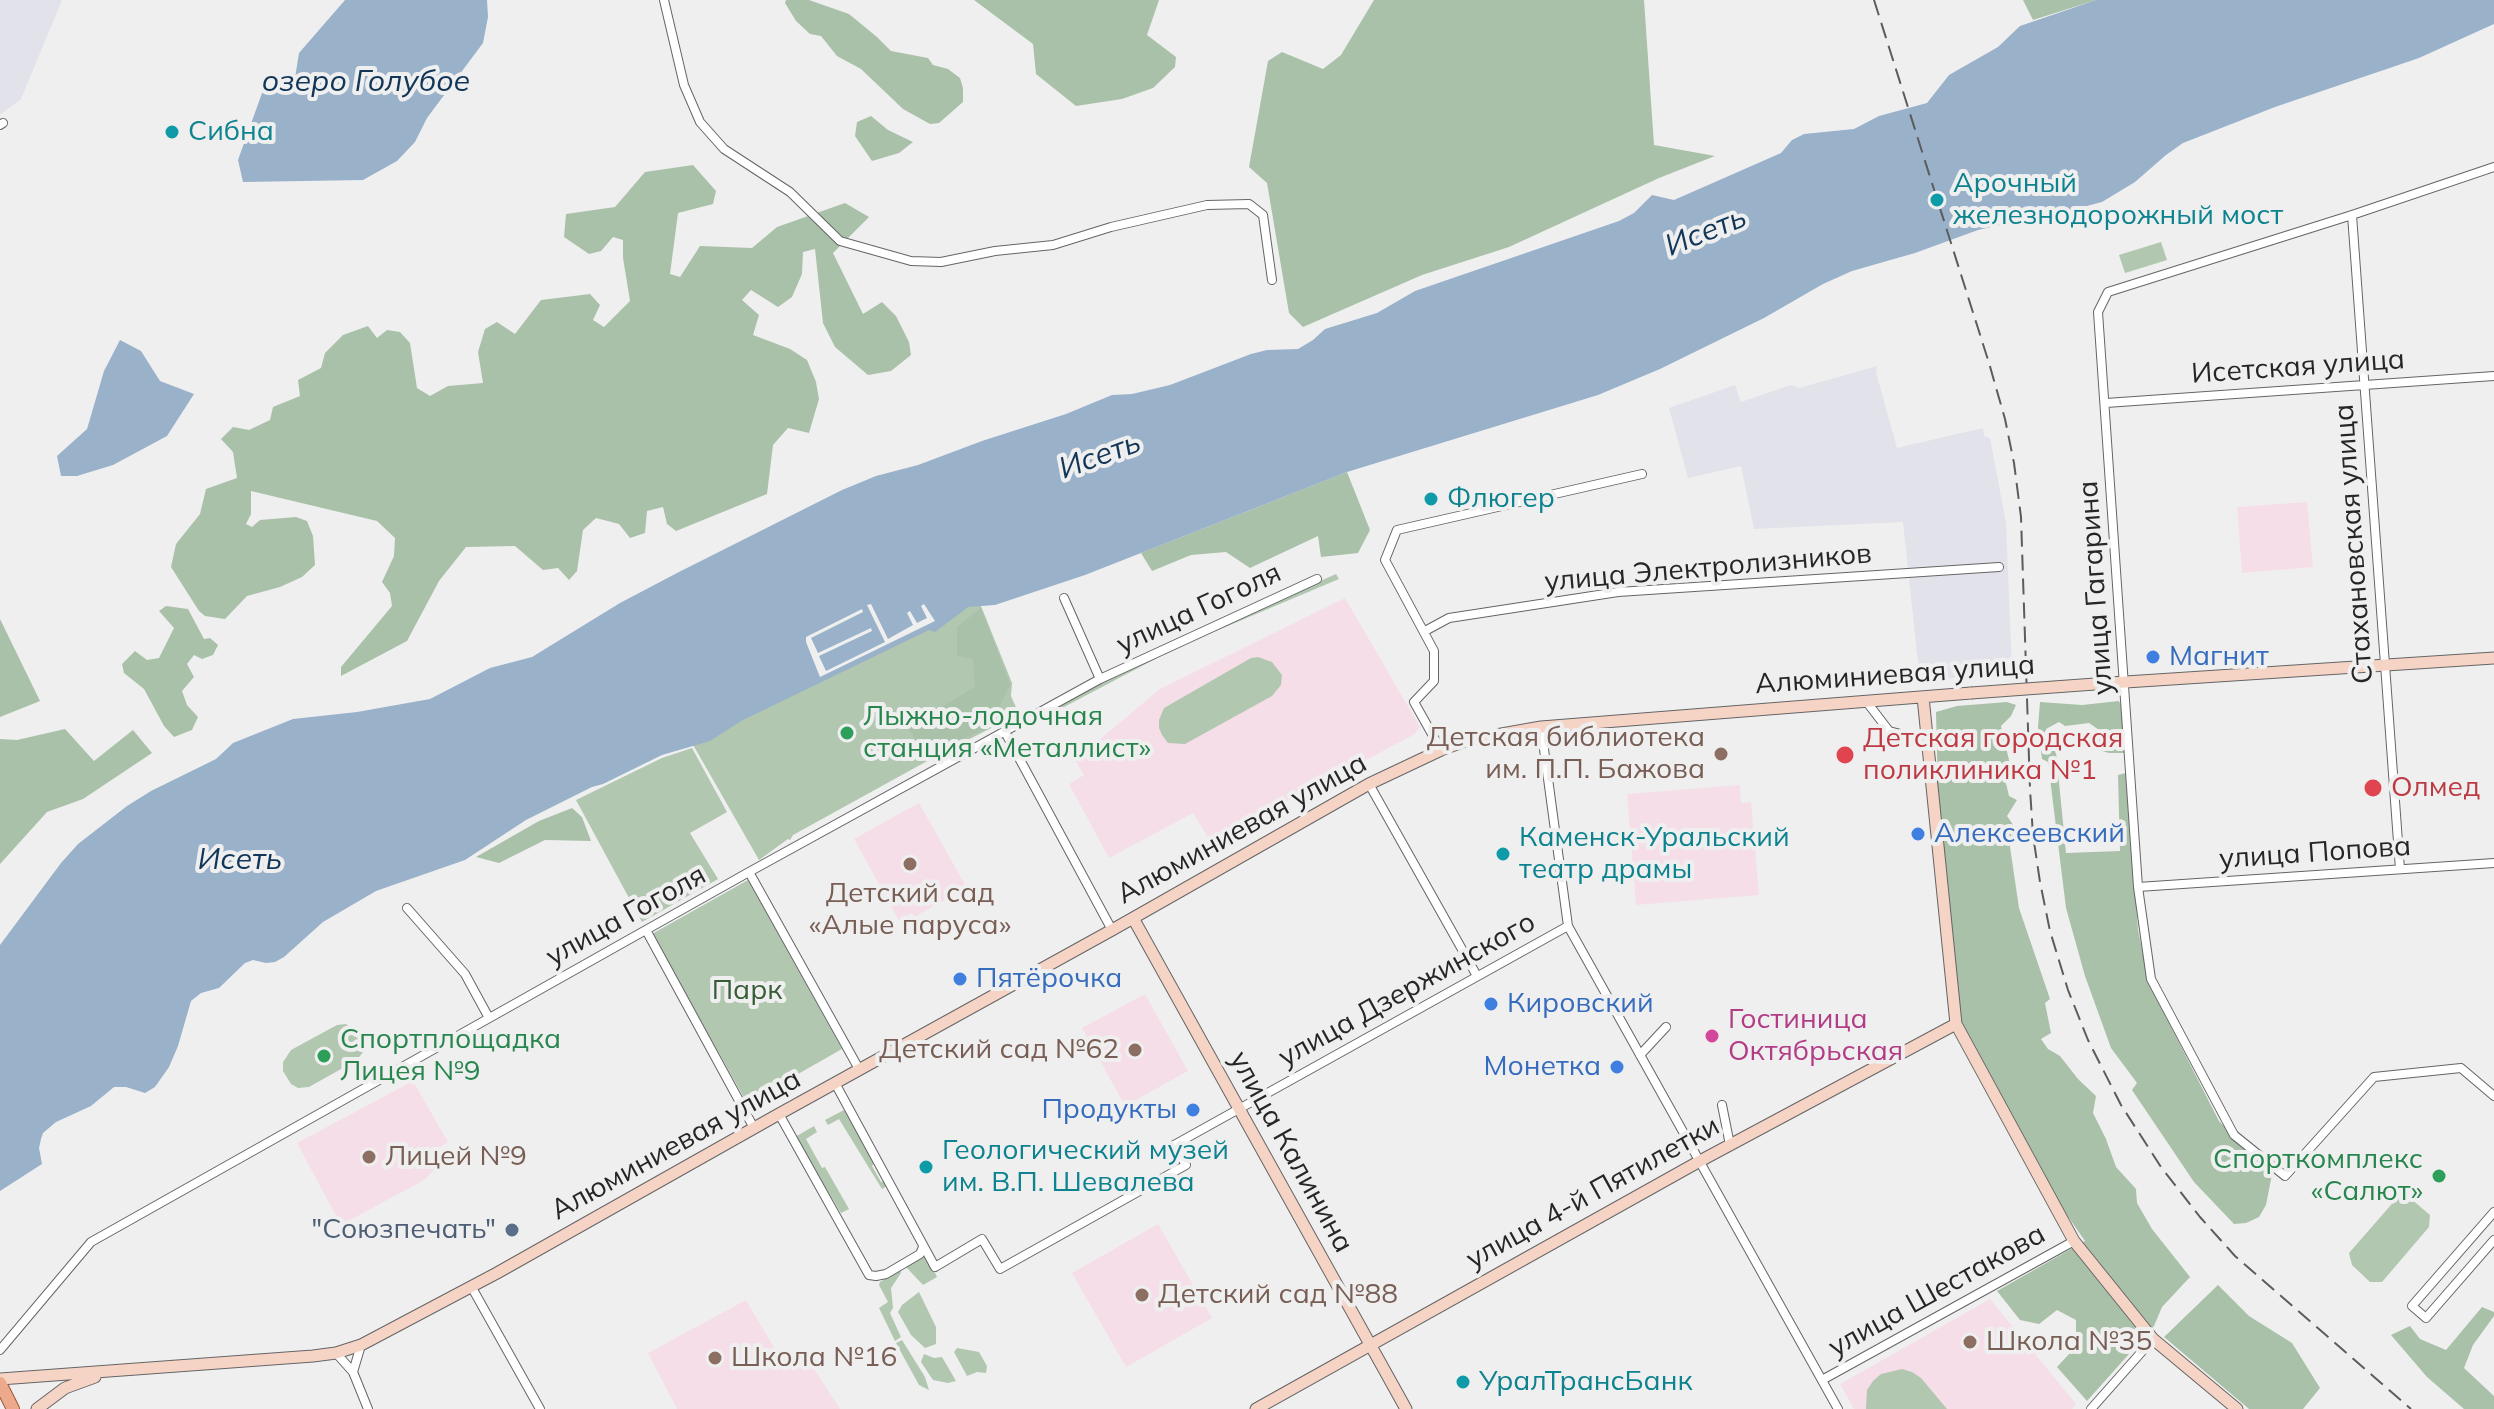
<!DOCTYPE html>
<html>
<head>
<meta charset="utf-8">
<style>
  body { margin:0 }
  canvas { display:block; background:#efeff0 }
</style>
</head>
<body>
<canvas width="2494" height="1409"></canvas>
<script>
const g = document.querySelector('canvas').getContext('2d');
g.lineJoin = 'round';
function fill(path, color) {
  g.fillStyle = color;
  g.fill(path, 'evenodd');
}
function poly(rows) {
  const path = new Path2D();
  for (const r of rows) {
    path.moveTo(r[0], r[1]);
    for (let i = 2; i < r.length; i += 2) path.lineTo(r[i], r[i + 1]);
  }
  return path;
}
function strokePath(path, color, width, dash) {
  g.strokeStyle = color;
  g.lineWidth = width;
  g.lineCap = dash ? 'butt' : 'round';
  g.setLineDash(dash || []);
  g.stroke(path);
}
function write(font, color, halo, rows, align = 'center') {
  g.font = font + ' Mulish,sans-serif';
  g.lineWidth = 8;
  g.setLineDash([]);
  g.textBaseline = 'middle';
  g.strokeStyle = halo;
  g.fillStyle = color;
  for (const [text, x, y, turn = 0] of rows) {
    g.save();
    g.translate(x, y);
    g.rotate((+turn || 0) * Math.PI / 180);
    g.textAlign = isNaN(turn) ? turn : align;
    if (halo) g.strokeText(text, 0, 0);
    g.fillText(text, 0, 0);
    g.restore();
  }
}
const built = poly([
  [0,0,62,0,21,99,0,115],
  [1877,366,1876,372,1897,448,1983,428,1984,436,1990,438,2006,523,2012,671,1920,682,1903,522,1754,529,1741,466,1688,478,1669,408,1735,385,1741,402,1791,385,1799,388]
]);
const education = poly([
  [2307,502,2313,567,2242,573,2237,507],
  [1345,598,1420,727,1415,734,1211,842,1193,813,1109,858,1069,784,1084,775,1075,760,1160,689],
  [1740,785,1741,803,1751,802,1759,895,1636,905,1627,794],
  [919,803,967,888,914,917,912,913,899,921,854,839],
  [1145,994,1188,1071,1125,1106,1082,1028],
  [413,1081,448,1142,432,1152,436,1162,434,1170,424,1180,341,1225,297,1143],
  [1158,1224,1212,1318,1126,1367,1072,1273],
  [1990,1299,2076,1404,2072,1409,1854,1409,1840,1384],
  [746,1300,783,1363,804,1353,840,1409,677,1409,648,1353]
]);
const green = poly([
  [2161,242,2167,260,2125,273,2119,255],
  [1336,574,1339,579,1178,647,1064,707,1055,707,1178,644],
  [977,596,1012,683,1011,696,1019,714,940,754,793,835,790,840,788,839,759,860,692,743],
  [1258,657,1272,662,1282,675,1281,685,1272,696,1185,744,1168,743,1162,735,1159,728,1159,720,1164,708,1251,658],
  [692,748,727,812,690,833,718,879,642,922,576,800,662,758],
  [748,880,842,1049,747,1103,652,934],
  [346,1024,358,1032,364,1045,363,1052,357,1060,309,1087,298,1088,291,1084,283,1071,283,1062,291,1050,337,1025],
  [844,1110,875,1162,872,1166,881,1182,885,1181,888,1185,882,1189,839,1119,828,1125,825,1120],
  [814,1126,817,1132,806,1139,822,1168,825,1167,849,1209,841,1213,795,1137],
  [2397,1198,2410,1198,2430,1215,2429,1227,2382,1282,2370,1282,2352,1265,2349,1253],
  [923,1257,930,1262,937,1277,923,1285,906,1267],
  [900,1270,901,1273,891,1288,893,1308,890,1313,901,1337,895,1341,879,1308,888,1302,879,1285,880,1282],
  [919,1292,936,1327,936,1344,925,1348,911,1335,898,1312,902,1305],
  [902,1340,925,1377,929,1390,919,1385,896,1343],
  [957,1348,979,1352,987,1366,986,1373,977,1372,967,1376,954,1352],
  [924,1354,934,1358,942,1357,956,1381,948,1383,933,1380,921,1362],
  [1902,1369,1912,1372,1921,1378,1947,1409,1866,1409,1867,1390,1873,1381,1881,1374]
]);
const forest = poly([
  [786,0,809,0,849,14,877,37,891,51,928,58,933,65,948,69,960,78,963,88,963,102,939,123,930,124,903,109,861,69,837,56,821,36,810,34,796,21,785,3],
  [974,0,1159,0,1147,35,1176,57,1175,67,1153,88,1122,99,1076,106,1036,74,1033,44],
  [1374,0,1644,0,1654,145,1715,156,1659,178,1509,247,1422,275,1303,327,1289,313,1267,183,1249,167,1268,61,1282,52,1323,69,1341,55],
  [2023,0,2096,0,2033,20],
  [871,116,888,130,913,142,899,153,872,161,855,136,857,122],
  [693,165,716,191,713,204,678,213,670,274,680,277,700,246,752,248,777,227,845,203,869,217,833,253,863,314,882,302,896,316,909,342,911,355,891,371,868,375,835,347,823,323,815,249,803,252,802,274,792,297,778,307,751,290,742,300,759,315,753,335,790,349,807,360,816,382,819,399,809,433,788,428,773,445,767,494,676,531,667,524,663,507,647,511,645,533,630,538,619,524,596,518,583,530,577,571,569,580,558,568,543,570,515,546,466,547,439,581,407,641,341,676,341,667,392,606,390,593,382,582,394,556,395,538,377,521,251,491,251,514,246,524,252,527,260,520,296,517,307,521,313,536,315,565,302,577,280,587,247,596,225,619,205,616,199,611,171,567,176,544,200,514,206,489,237,478,233,452,221,439,233,427,249,430,270,420,273,407,300,396,298,380,321,368,325,353,343,335,368,326,377,338,387,330,400,332,410,343,417,388,430,396,448,386,483,383,478,352,485,329,497,322,515,334,541,300,590,294,600,305,593,320,604,327,630,301,623,258,623,240,613,237,601,251,589,254,564,237,566,214,615,207,645,172],
  [1347,472,1370,530,1358,553,1321,557,1318,536,1250,568,1226,552,1191,555,1152,571,1141,553],
  [166,606,188,609,204,639,210,638,218,645,213,655,202,659,194,655,187,664,194,677,182,691,187,705,198,717,192,730,174,737,164,726,144,689,124,673,122,664,135,651,147,660,159,658,174,628,159,611],
  [981,608,1010,685,1000,705,1004,720,926,756,908,727,975,687,973,659,957,656,957,627],
  [0,619,40,701,0,717],
  [2119,701,2122,709,2124,753,2109,753,2099,750,2099,730,2089,723,2065,726,2059,722,2046,729,2048,738,2055,742,2066,853,2120,851,2118,775,2126,773,2138,930,2149,984,2219,1121,2272,1174,2266,1205,2259,1217,2246,1223,2234,1224,2194,1182,2132,1090,2137,1083,2111,1048,2085,976,2066,908,2048,762,2042,759,2038,727,2040,702,2082,705],
  [2007,702,2016,705,2011,716,2001,726,2012,773,2005,779,2009,796,2017,800,2007,816,2014,826,2015,839,2010,847,2019,908,2050,999,2045,1003,2051,1033,2041,1039,2048,1049,2060,1056,2078,1079,2096,1096,2093,1113,2106,1139,2116,1167,2136,1189,2137,1203,2152,1229,2190,1277,2162,1307,2154,1326,2087,1401,2057,1367,2069,1354,2076,1332,2076,1320,2057,1310,2039,1324,2020,1320,1997,1291,2085,1241,2062,1208,1961,1021,1938,795,1936,712,1957,706],
  [65,729,94,761,133,730,152,753,83,799,47,812,0,864,0,739,17,740],
  [572,808,582,817,591,841,545,840,499,863,476,857,539,821],
  [2218,1285,2249,1316,2292,1343,2320,1388,2303,1409,2249,1409,2164,1337],
  [2482,1307,2494,1312,2494,1316,2473,1345,2464,1368,2494,1396,2494,1409,2464,1409,2427,1377,2391,1335,2410,1326,2420,1339,2446,1350]
]);
const water = poly([
  [345,0,487,0,488,17,483,43,427,118,415,142,397,161,363,180,243,182,238,160,262,93,295,78,299,53],
  [2096,0,2494,0,2494,24,2419,58,2275,107,2183,143,2166,155,2135,182,2102,202,2068,211,2044,207,2035,217,1978,230,1915,253,1852,271,1823,284,1764,318,1660,369,1598,395,1347,472,1085,575,995,605,968,607,935,632,929,630,741,721,710,741,662,755,603,784,592,787,526,820,465,860,376,891,323,922,284,957,275,962,266,963,253,960,245,963,219,988,201,993,191,1001,178,1046,169,1067,155,1087,145,1093,126,1087,114,1087,91,1106,56,1122,43,1133,41,1139,39,1148,42,1164,0,1191,0,945,61,863,78,844,127,806,151,791,216,759,233,743,293,719,357,712,430,699,490,668,532,657,620,603,677,573,842,490,876,476,918,465,982,441,1066,414,1112,395,1132,394,1170,385,1251,354,1267,350,1298,349,1313,340,1325,329,1377,313,1415,291,1619,221,1634,213,1652,195,1674,200,1781,153,1792,140,1804,134,1854,129,1879,116,1927,103,1949,75,1998,47,2020,26],
  [120,340,141,351,160,381,194,394,167,436,113,465,77,476,61,476,57,456,87,429,104,371]
]);
const pier = poly([
  [871,604,888,639,913,625,907,613,910,611,917,623,927,618,921,606,924,604,935,621,820,677,806,642,806,637,862,609,863,612,811,638,818,653,871,628,872,631,819,656,826,671,885,642,867,605]
]);
const street = poly([
  [664,0,684,85,700,122,724,149,790,192,840,241,911,261,941,262,995,251,1053,245,1111,227,1207,205,1249,204,1263,215,1272,280],
  [0,125,3,123],
  [2494,167,2352,215,2108,292,2098,312,2138,887,2151,979,2234,1135,2285,1176,2374,1077,2461,1068,2494,1096],
  [2352,215,2400,869],
  [2106,403,2494,376],
  [1064,598,1100,679],
  [1425,631,1449,618,1618,592,1999,567],
  [1866,701,1889,731,1928,741],
  [1541,727,1568,926,1838,1409],
  [1005,732,1112,930],
  [1441,750,1414,702,1434,681,1434,651,1385,560,1397,530,1642,474],
  [1369,784,1477,976],
  [749,872,859,1069],
  [2138,887,2494,863],
  [407,908,465,974,489,1018],
  [646,930,754,1128],
  [1640,1055,1666,1027],
  [835,1083,935,1267,982,1239,1000,1269,1186,1165,1174,1145,1568,926],
  [1722,1105,1730,1145],
  [779,1114,869,1275,876,1276,886,1274,920,1254,923,1247],
  [2494,1212,2412,1306,2426,1318,2494,1240],
  [471,1286,540,1409],
  [0,1350,91,1242,749,872,1100,679,1317,579],
  [336,1353,353,1372,368,1409],
  [353,1372,361,1345],
  [1822,1380,2074,1241],
  [2091,1409,2153,1339]
]);
const secondary = poly([
  [2095,684,2494,658],
  [1923,697,1956,1024,2074,1241,2153,1339,2237,1409],
  [1133,918,1406,1409],
  [0,1379,313,1356,336,1353,361,1345,497,1273,779,1114,1112,930,1369,784,1441,750,1468,740,1541,727,1971,693],
  [37,1409,65,1388,95,1377],
  [1256,1409,1700,1161,1956,1024]
]);
const primary = poly([
  [0,1383,13,1409]
]);
const rail = poly([
  [1874,0,1989,363,2005,419,2014,463,2021,517,2030,789,2033,835,2040,882,2050,931,2068,990,2088,1040,2121,1105,2161,1167,2200,1217,2235,1256,2411,1409]
]);
const secondaryBridge = poly([
  [1971,693,2095,684]
]);
const markers = [
  [172,132,8,"#0f9aa8"],
  [1937,200,8,"#0f9aa8"],
  [1431,499,8,"#0f9aa8"],
  [2153,657,8,"#3f7fe0"],
  [847,733,8,"#2e9e5b"],
  [1721,754,8,"#8d6e63"],
  [1845,755,10,"#e0444e"],
  [2373,788,10,"#e0444e"],
  [1918,834,8,"#3f7fe0"],
  [1503,854,8,"#0f9aa8"],
  [910,864,8,"#8d6e63"],
  [960,979,8,"#3f7fe0"],
  [1491,1004,8,"#3f7fe0"],
  [1712,1036,8,"#d1479c"],
  [1135,1050,8,"#8d6e63"],
  [324,1056,8,"#2e9e5b"],
  [1617,1067,8,"#3f7fe0"],
  [1193,1110,8,"#3f7fe0"],
  [369,1157,8,"#8d6e63"],
  [926,1167,8,"#0f9aa8"],
  [2439,1176,8,"#2e9e5b"],
  [512,1230,8,"#5c6f8a"],
  [1142,1295,8,"#8d6e63"],
  [1970,1342,8,"#8d6e63"],
  [715,1358,8,"#8d6e63"],
  [1463,1382,8,"#0f9aa8"]
];
const cultureNames = [
  ["Сибна",188,132],
  ["Арочный",1953,184],
  ["железнодорожный мост",1953,216],
  ["Флюгер",1447,499],
  ["Каменск-Уральский",1519,838],
  ["театр драмы",1519,870],
  ["Геологический музей",942,1151],
  ["им. В.П. Шевалева",942,1183],
  ["УралТрансБанк",1479,1382]
];
const streetNames = [
  ["Исетская улица",2298,367,-4],
  ["Стахановская улица",2354,544,-94],
  ["улица Электролизников",1708,568,-5],
  ["улица Гагарина",2096,588,-94],
  ["улица Гоголя",1199,609,-25],
  ["Алюминиевая улица",1895,675,-4],
  ["Алюминиевая улица",1242,829,-29],
  ["улица Попова",2315,853,-4],
  ["улица Гоголя",626,916,-29],
  ["улица Дзержинского",1407,990,-29],
  ["Алюминиевая улица",676,1145,-29],
  ["улица Калинина",1291,1152,61],
  ["улица 4-й Пятилетки",1593,1193,-29],
  ["улица Шестакова",1937,1291,-29]
];
const shopNames = [
  ["Магнит",2169,657],
  ["Алексеевский",1934,834],
  ["Пятёрочка",976,979],
  ["Кировский",1507,1004],
  ["Монетка",1601,1067,"right"],
  ["Продукты",1177,1110,"right"]
];
const leisureNames = [
  ["Лыжно-лодочная",863,717],
  ["станция «Металлист»",863,749],
  ["Спортплощадка",340,1040],
  ["Лицея №9",340,1072],
  ["Спорткомплекс",2423,1160,"right"],
  ["«Салют»",2423,1192,"right"]
];
const educationNames = [
  ["Детская библиотека",1705,738,"right"],
  ["им. П.П. Бажова",1705,770,"right"],
  ["Детский сад",910,894,"center"],
  ["«Алые паруса»",910,926,"center"],
  ["Детский сад №62",1119,1050,"right"],
  ["Лицей №9",385,1157],
  ["Детский сад №88",1158,1295],
  ["Школа №35",1986,1342],
  ["Школа №16",731,1358]
];
const healthNames = [
  ["Детская городская",1863,739],
  ["поликлиника №1",1863,771],
  ["Олмед",2391,788]
];
const parkNames = [
  ["Парк",747,991]
];
const hotelNames = [
  ["Гостиница",1728,1020],
  ["Октябрьская",1728,1052]
];
const serviceNames = [
  ["\"Союзпечать\"",496,1230]
];
const waterNames = [
  ["озеро Голубое",366,82],
  ["Исеть",1706,232,-22],
  ["Исеть",1100,456,-20],
  ["Исеть",240,860]
];
fill(built, '#e2e2ea');
fill(education, '#f6dee9');
fill(green, '#b1c7b0');
fill(forest, '#a9c1a8');
fill(water, '#9ab1ca');
fill(pier, '#efeff0');
strokePath(street, '#656566', 10);
strokePath(secondary, '#656566', 13);
strokePath(primary, '#9f5536', 14);
strokePath(street, '#fff', 8);
strokePath(secondary, '#f6d4c5', 11);
strokePath(primary, '#eca98b', 12);
strokePath(rail, '#5c5c5c', 2, [16, 8]);
strokePath(secondaryBridge, '#656566', 13, []);
strokePath(secondaryBridge, '#f6d4c5', 11);
for (const [x, y, r, color] of markers) {
  const dot = new Path2D();
  dot.arc(x, y, r, 0, 2 * Math.PI);
  g.fillStyle = color;
  g.fill(dot);
  strokePath(dot, '#efeff0', 3);
}
write('28px', '#0d838f', '#efeff0', cultureNames, 'left');
write('28px', '#262626', '#efeff0', streetNames);
write('28px', '#366cbe', '#efeff0', shopNames, 'left');
write('28px', '#27864d', '#efeff0', leisureNames, 'left');
write('28px', '#785e54', '#efeff0', educationNames, 'left');
write('28px', '#be3a42', '#efeff0', healthNames, 'left');
write('28px', '#375d37', '#efeff0', parkNames);
write('28px', '#b23c85', '#efeff0', hotelNames, 'left');
write('28px', '#4e5e75', '#efeff0', serviceNames, 'right');
write('italic 30px', '#123658', '#efeff0', waterNames);
</script>
</body>
</html>
